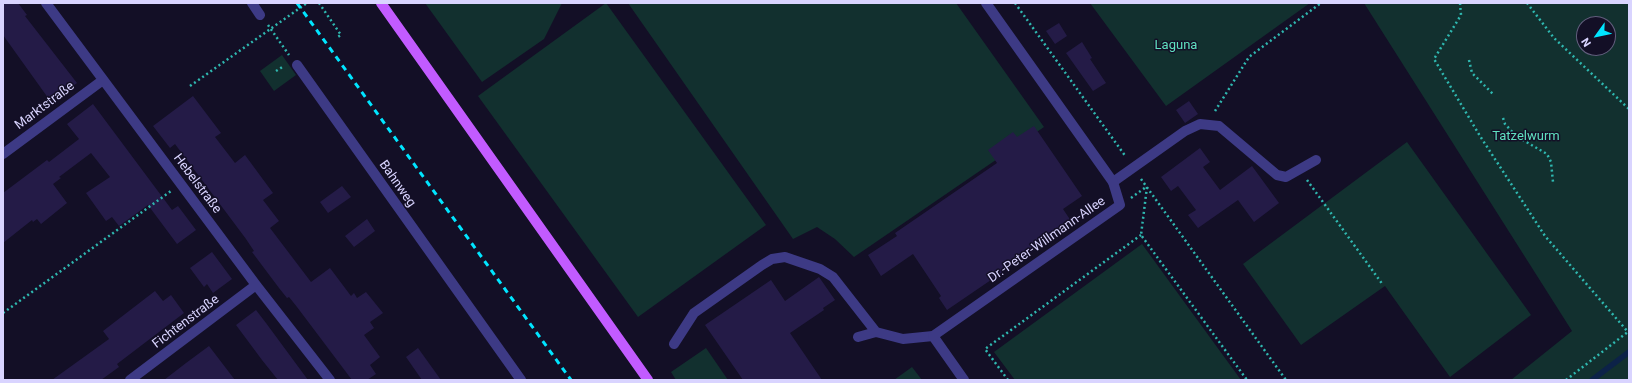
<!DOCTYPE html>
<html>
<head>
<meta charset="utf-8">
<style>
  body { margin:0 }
  #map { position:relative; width:1632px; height:383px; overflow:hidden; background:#130f26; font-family:Roboto,sans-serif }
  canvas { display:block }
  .frame { position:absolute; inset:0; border:4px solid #d9d4ff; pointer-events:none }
  .north { position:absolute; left:1576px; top:16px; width:40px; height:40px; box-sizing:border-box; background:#130f26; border:1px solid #625e7d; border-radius:50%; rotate:237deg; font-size:11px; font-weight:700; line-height:16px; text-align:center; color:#d9d4ff }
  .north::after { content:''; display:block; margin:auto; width:14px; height:18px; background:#00e5ff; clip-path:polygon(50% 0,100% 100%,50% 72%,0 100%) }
</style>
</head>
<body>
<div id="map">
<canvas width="1632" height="383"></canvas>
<div class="frame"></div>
<div class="north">N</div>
</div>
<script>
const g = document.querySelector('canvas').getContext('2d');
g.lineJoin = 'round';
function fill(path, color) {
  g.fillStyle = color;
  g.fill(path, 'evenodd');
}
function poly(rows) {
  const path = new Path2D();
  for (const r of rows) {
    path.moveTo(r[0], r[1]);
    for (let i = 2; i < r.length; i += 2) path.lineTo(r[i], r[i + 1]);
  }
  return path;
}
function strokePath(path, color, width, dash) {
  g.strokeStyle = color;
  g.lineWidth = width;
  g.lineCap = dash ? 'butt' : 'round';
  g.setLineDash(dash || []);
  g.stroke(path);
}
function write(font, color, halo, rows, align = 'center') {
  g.font = font + ' Roboto,sans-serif';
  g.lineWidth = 3;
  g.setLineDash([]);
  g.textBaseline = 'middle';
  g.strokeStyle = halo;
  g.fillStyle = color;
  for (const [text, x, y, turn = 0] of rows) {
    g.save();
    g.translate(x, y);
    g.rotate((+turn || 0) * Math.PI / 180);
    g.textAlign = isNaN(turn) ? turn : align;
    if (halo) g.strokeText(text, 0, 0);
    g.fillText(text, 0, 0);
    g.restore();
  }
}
const green = poly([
  [425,3,562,3,544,39,482,82],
  [606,3,766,225,638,317,478,96],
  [628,3,956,3,1044,127,854,257,835,239,817,227,793,239],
  [1090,3,1310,3,1166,106],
  [1364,3,1629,3,1629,380,1511,380,1572,331],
  [1584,24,1608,24,1608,48,1584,48],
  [282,55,296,75,274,91,260,71],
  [1407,142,1531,315,1450,377,1385,286,1301,345,1243,264],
  [1142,244,1241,380,1015,380,994,352],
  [706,348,728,380,676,380,671,372],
  [912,367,922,380,894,380]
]);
const stream = poly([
  [1592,380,1629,352]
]);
const building = poly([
  [3,3,18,3,27,15,25,16,77,83,51,102,3,35],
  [1059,23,1067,36,1055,44,1046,31],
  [1082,42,1092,58,1090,59,1106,83,1093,91,1066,53],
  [193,96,221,133,215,137,235,163,245,155,273,193,263,200,279,221,270,228,311,282,330,268,351,296,354,293,357,298,366,292,383,313,370,322,374,328,364,335,380,357,370,365,376,374,367,380,352,380,297,307,289,297,287,298,279,288,252,252,254,251,246,239,175,144,170,148,153,126],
  [1189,101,1198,114,1185,123,1176,110],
  [93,104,172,210,178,206,196,230,177,244,148,205,119,226,112,217,106,221,86,193,110,177,91,153,59,177,61,178,53,184,67,203,41,224,37,219,33,222,32,220,3,243,3,193,47,160,49,162,79,139,67,124],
  [1034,126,1082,196,1063,209,1073,224,947,310,939,298,941,296,913,254,881,276,868,255,897,236,895,233,997,163,988,150,1013,132,1017,137],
  [1200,148,1210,162,1203,167,1220,190,1252,166,1279,203,1254,222,1238,200,1198,228,1188,215,1196,210,1178,186,1171,191,1161,177],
  [342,186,351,197,328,213,320,202],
  [367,219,375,231,354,247,345,236],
  [212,252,232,279,213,293,207,284,204,287,190,268],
  [819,277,835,300,823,308,824,310,790,333,822,380,743,380,705,325,771,280,785,301],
  [155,291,163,301,171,295,184,313,117,364,119,367,101,380,52,380,109,339,103,331],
  [256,310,266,323,308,380,278,380,262,360,236,325],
  [209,346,235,380,164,380,186,363],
  [418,348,441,380,422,380,406,357]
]);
const path = poly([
  [319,3,341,35,336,38],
  [1015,3,1126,157],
  [1460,3,1461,15,1434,59,1480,136,1545,236,1628,332],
  [1527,3,1554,38,1629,109],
  [268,25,289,55],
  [1469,60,1472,73,1494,95],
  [276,71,284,66],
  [190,86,307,3],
  [1215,111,1249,57,1321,3],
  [1503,118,1505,124,1516,136,1547,154,1551,162,1553,182],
  [1141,179,1286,380],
  [1307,180,1383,285],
  [1147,187,1141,235,1247,380],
  [1131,198,1146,187],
  [3,313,171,191],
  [1008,380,985,349,1141,235],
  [1566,380,1629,331]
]);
const lane = poly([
  [252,3,260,15],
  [297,65,521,380],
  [1113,182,1185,131,1200,124,1219,126,1277,175,1286,177,1316,160],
  [858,337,876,332,903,339,933,336],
  [674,344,694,313,762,265,772,259,785,257,820,269,833,277,876,332]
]);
const street = poly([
  [46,3,256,285,330,380],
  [3,154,103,80],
  [130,380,256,285],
  [964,380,933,336,1120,205,1113,182,986,3]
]);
const primary = poly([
  [381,3,648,380]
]);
const rail = poly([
  [297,3,571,380]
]);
const parkNames = [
  ["Laguna",1176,46],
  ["Tatzelwurm",1526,137]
];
const streetNames = [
  ["Marktstraße",45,106,-37],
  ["Hebelstraße",197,184,53],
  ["Bahnweg",397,184,55],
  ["Dr.-Peter-Willmann-Allee",1047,240,-35],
  ["Fichtenstraße",186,322,-37]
];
fill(green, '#12302f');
strokePath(stream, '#0c2248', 5.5);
fill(building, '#241b47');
strokePath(path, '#2fb8b0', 2.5, [2, 3]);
strokePath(lane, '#3d3a85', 10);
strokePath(street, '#3d3a85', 10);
strokePath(primary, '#c25bff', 10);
strokePath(rail, '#00e5ff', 3, [6, 5]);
write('13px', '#5fe0c0', '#130f26', parkNames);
write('13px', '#d9d4ff', '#130f26', streetNames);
</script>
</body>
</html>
